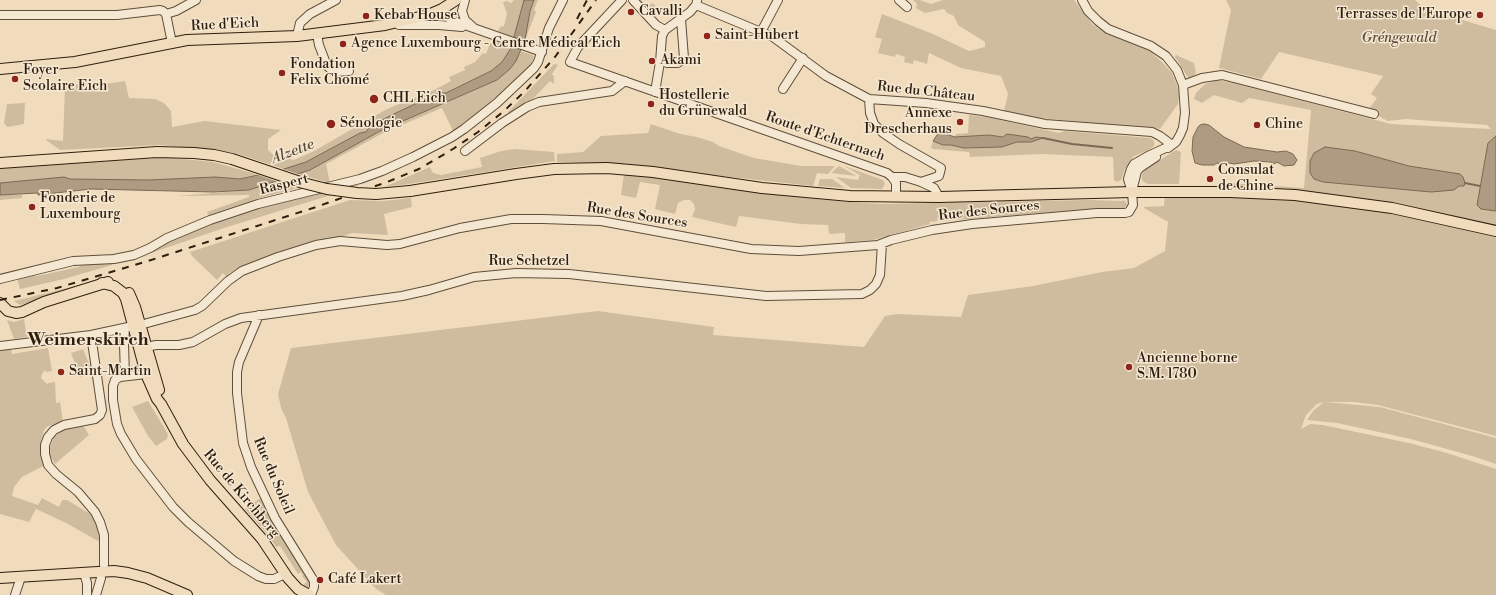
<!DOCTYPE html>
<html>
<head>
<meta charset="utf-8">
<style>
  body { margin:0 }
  canvas { display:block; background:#f0dcbc }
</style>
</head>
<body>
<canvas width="1496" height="595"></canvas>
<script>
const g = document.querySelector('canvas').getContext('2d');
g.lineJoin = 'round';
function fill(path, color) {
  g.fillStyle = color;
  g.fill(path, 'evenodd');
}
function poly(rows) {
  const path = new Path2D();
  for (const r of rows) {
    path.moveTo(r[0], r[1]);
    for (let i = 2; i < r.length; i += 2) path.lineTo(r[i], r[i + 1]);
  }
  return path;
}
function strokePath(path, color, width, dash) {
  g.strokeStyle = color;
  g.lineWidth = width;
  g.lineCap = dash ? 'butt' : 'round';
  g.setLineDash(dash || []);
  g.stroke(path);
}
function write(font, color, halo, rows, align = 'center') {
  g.font = font + ' "Libre Bodoni",serif';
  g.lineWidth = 3;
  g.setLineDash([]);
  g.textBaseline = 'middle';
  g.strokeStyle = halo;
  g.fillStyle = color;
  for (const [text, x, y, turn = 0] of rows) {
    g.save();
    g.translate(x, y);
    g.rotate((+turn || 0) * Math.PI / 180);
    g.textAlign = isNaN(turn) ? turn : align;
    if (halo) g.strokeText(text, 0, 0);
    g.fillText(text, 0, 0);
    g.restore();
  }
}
const green = poly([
  [514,0,524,0,514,37,498,31,500,27,504,26,507,14,503,2,507,1,511,3],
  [534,0,538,0,534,10,536,12,525,40,530,11],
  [639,0,641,0,648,7,652,3,656,6,651,14],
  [913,0,920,0,931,4,943,0,1074,0,1093,25,1106,33,1148,50,1161,61,1172,73,1177,85,1179,95,1178,104,1160,129,1037,118,1004,111,1008,94,1001,76,961,68,929,53,927,64,914,60,913,64,904,62,905,57,896,54,895,57,878,53,882,39,875,37,882,14,933,34,969,51,985,47,985,42,958,25,954,16,947,13,944,9,925,13,916,8,917,4],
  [1226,0,1415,0,1425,9,1496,30,1496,436,1378,405,1354,402,1325,402,1380,407,1496,438,1496,464,1472,456,1411,439,1337,423,1307,420,1313,411,1324,402,1317,404,1306,415,1301,429,1310,424,1323,425,1409,443,1447,453,1496,469,1496,595,386,595,375,588,336,545,308,492,286,418,281,408,278,394,291,348,598,311,714,327,713,335,864,347,885,316,897,314,961,317,968,295,1033,286,1102,272,1134,268,1165,251,1168,222,1144,208,1144,207,1164,206,1165,192,1230,192,1230,183,1304,188,1311,110,1249,98,1242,103,1214,95,1202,103,1194,99,1196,93,1205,84,1218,80,1233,83,1391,124,1491,129,1487,125,1406,119,1388,121,1382,118,1369,109,1377,98,1371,94,1383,76,1279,52,1261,79,1219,68,1231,10],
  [493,41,511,48,502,62,491,71,446,93,439,93,400,111,366,132,360,133,306,162,284,169,235,153,193,148,160,145,60,150,46,140,46,139,63,141,65,86,87,83,88,88,94,87,95,92,106,90,105,84,125,81,129,98,155,99,164,103,171,111,172,127,205,121,281,130,268,139,268,150,279,160,285,158,294,160,314,151,387,109,434,90,451,81,449,77,465,70,464,67,475,62,483,53,486,54,490,43,492,44],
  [520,51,533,55,534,57,531,63,532,64,494,99,462,126,453,131,442,108,385,132,326,164,330,183,297,174,310,170,380,131,429,109,489,84,510,69],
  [1176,55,1194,63,1196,73,1193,77,1189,78,1187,76,1175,57],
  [554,64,558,65,552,74,554,76,554,84,550,81,531,101,509,113,508,112],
  [25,103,24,124,7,127,4,123,7,104],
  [969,115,987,117,1059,133,1065,131,1150,138,1154,141,1154,146,1149,150,1134,156,1125,169,1121,180,1117,182,1114,180,1113,157,1042,154,970,157,969,152,933,149,931,148,933,141,943,145,951,145,964,148,1002,147,1017,142,1031,142,1036,137,1031,139,989,135,955,137,956,134,968,133],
  [651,124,680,134,697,137,713,142,719,146,754,158,801,166,835,166,828,174,817,173,813,186,703,174,640,165,557,162,557,154,583,152,601,136,648,133],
  [441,145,442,148,384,176,328,196,224,228,151,253,150,250,170,239,246,211,313,193],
  [515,149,554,152,555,161,409,184,384,187,430,167,433,173,441,175,482,167,480,158,501,151],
  [1176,150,1181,152,1179,184,1148,184,1144,182,1142,180,1142,174,1147,168],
  [157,158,174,158,213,162,256,174,240,179,215,177,149,180,70,179,64,177,0,183,0,168],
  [839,166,855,175,856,176,831,173],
  [844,166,883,180,885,184,882,189,851,188,836,177,858,180,860,175],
  [624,174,653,176,807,198,850,202,880,204,1089,200,1122,201,1124,200,1127,204,1125,208,1103,208,929,222,930,224,873,240,845,242,845,233,829,234,828,225,801,224,739,216,736,227,692,217,695,209,694,204,690,200,684,200,678,203,675,214,655,209,660,185,640,182,636,198,621,195],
  [820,179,832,179,845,188,818,186],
  [278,182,297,188,260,198,208,215,207,212,249,197,249,195,177,196,249,190],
  [0,195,22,195,22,198,0,200],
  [411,198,412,207,384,214,388,235,352,233,341,237,320,240,277,253,242,266,229,273,227,277,223,273,217,280,192,256,190,252,350,200,383,201],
  [108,263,112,264,112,265,64,279,20,289,17,278,31,275,37,276,79,267,83,264],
  [76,286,76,288,20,305,14,301],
  [24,319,27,337,14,339,7,320,14,322],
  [48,348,52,371,46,372,45,370,42,374,41,378,47,384,48,383,55,382,56,403,60,402,63,422,48,426,44,430,41,441,41,454,45,465,22,477,14,487,12,496,38,505,42,498,59,507,62,500,67,500,92,515,97,523,100,542,66,523,36,509,29,522,0,514,0,350,11,349,12,354],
  [83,349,92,372,80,377,71,353],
  [148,401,168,434,167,439,156,446,148,436,132,407],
  [83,425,89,435,55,464,50,455,50,448,54,437,65,429],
  [262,497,276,528,278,528,311,582,308,587,304,587,303,585,307,582,302,576,303,575,301,572,298,574,280,546,276,547,268,535,245,509]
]);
const water = poly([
  [524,0,534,0,530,11,525,40,516,61,510,69,497,80,380,131,310,170,249,190,213,192,91,189,38,195,38,193,0,195,0,183,64,177,70,179,149,180,215,177,240,179,284,169,306,162,360,133,366,132,370,126,400,111,439,93,446,93,491,71,502,62,511,48,524,0],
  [1204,124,1209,125,1224,137,1244,147,1277,152,1286,151,1293,154,1297,160,1294,165,1284,166,1277,162,1274,164,1271,162,1254,161,1234,164,1229,163,1222,165,1217,163,1214,165,1202,165,1195,163,1192,151,1193,137,1198,127,1200,125,1204,124],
  [939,132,955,137,989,135,1003,137,1007,134,1028,137,1031,139,1036,137,1043,138,1031,142,1017,142,1002,147,964,148,951,145,943,145,933,141,939,132],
  [1496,136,1496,211,1481,209,1477,205,1488,143,1496,136],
  [1325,147,1355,151,1409,166,1460,174,1463,177,1465,183,1464,186,1459,186,1454,190,1431,192,1323,182,1314,179,1310,173,1310,161,1314,153,1325,147]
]);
const pier = poly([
  [280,168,301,175,281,183,253,173]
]);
const stream = poly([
  [1043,138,1072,144,1112,148],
  [1465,183,1480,186]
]);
const minor = poly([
  [465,0,462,11,465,20,473,27],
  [622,0,578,47,570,62,887,173,892,177,896,183,896,196],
  [633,0,656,25,665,30],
  [899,0,907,7],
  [1082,0,1088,11,1098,21,1108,29,1151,46,1166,56,1177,70,1183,85,1185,113,1183,128,1180,135,1176,142,1168,148],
  [696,5,773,37,826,76,869,99,926,103,983,111,1045,124,1152,132,1160,136,1172,145],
  [442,9,447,17,459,23,542,52],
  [0,15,117,15,160,10,163,11,166,14],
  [399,25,439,25,462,27],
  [761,32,778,0],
  [317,34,319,45,327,66,334,72,349,71],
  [297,36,300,23,310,14,336,0],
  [172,43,166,14,176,11,196,0],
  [667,63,678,63,684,58,681,19],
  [1183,85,1202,78,1222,75,1374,114],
  [783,89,803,58],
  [655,92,660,62,662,36,665,30,690,12,696,5,697,1],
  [869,99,870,113,874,124,883,133,899,144,941,168,939,176,921,182],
  [465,151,502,123,527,107,539,102,612,91,625,81],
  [892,177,905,177,921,182,934,188,939,197],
  [1132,191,1137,171,1141,167,1156,157],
  [0,279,73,261,114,259,134,255,150,248,167,238,210,220,258,204,360,179,382,171,413,157,452,137,464,129,497,103,534,68,538,62,549,28,563,0],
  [259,315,239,362,237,372,237,393,243,443,251,467,275,518,314,581,314,587,311,595],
  [140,325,195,310,202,306,228,281,242,271,278,257,316,245,340,241,387,245,400,244,460,228,511,219,543,219,601,221,751,249,799,251,878,245,891,240,932,230,972,224,1097,213,1125,213,1129,212,1133,205,1132,192,1128,179,1131,169,1134,164,1148,156,1172,145],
  [125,328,124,344,125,376],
  [91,335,102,410,100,415,95,419,64,425,54,430,48,437,45,445,45,454,48,465,56,474,78,492,95,512,100,522,104,535,104,565],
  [0,346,91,335,133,326],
  [146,347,156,345,179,345,193,342,225,324,241,318,402,296,429,290,474,277,516,273,569,274,766,296,862,294,870,290,876,284,880,275,882,244],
  [146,374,120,377,115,380,113,386,113,400,117,424,121,434,136,459,173,507,188,522,234,561,258,576,266,579,274,579,285,574],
  [84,573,87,583,87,595],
  [15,595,21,577],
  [96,595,101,578]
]);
const major = poly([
  [0,69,75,62,187,40,297,36,385,25,428,15,442,9,456,0],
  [0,163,157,152,194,153,214,155,232,159],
  [410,191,516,174,554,169,607,168,653,172,762,188,850,196,939,197,1132,192,1230,192,1295,195,1392,208,1496,231],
  [102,283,114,286,123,293,126,299,146,374,157,399,161,404,183,444,210,480,262,539,288,578,298,589,309,595],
  [129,293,135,307,159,390],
  [0,303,8,311,16,313,22,312,44,302,108,282],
  [0,578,114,571,128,573,147,578,187,595]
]);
const rail = poly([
  [577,19,587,0],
  [0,300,57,288,148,261,316,207,387,182,419,169,453,149,478,132,504,111,525,91,555,57,596,0]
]);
const majorBridge = poly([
  [232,159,303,183,327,189,357,193,376,194,410,191]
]);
const markers = [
  [631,12,4,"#8f2418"],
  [1480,15,4,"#8f2418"],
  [366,16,4,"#8f2418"],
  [707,36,4,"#8f2418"],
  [343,44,4,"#8f2418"],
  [652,61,4,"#8f2418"],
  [282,73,4,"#8f2418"],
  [15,79,4,"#8f2418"],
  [374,99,5,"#8f2418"],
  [651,104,4,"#8f2418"],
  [960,122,4,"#8f2418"],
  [331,124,5,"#8f2418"],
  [1257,125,4,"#8f2418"],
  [1210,179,4,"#8f2418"],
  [32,207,4,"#8f2418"],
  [1129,367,4,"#8f2418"],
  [61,372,4,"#8f2418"],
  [320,580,4,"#8f2418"]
];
const poiNames = [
  ["Cavalli",639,12],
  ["Terrasses de l'Europe",1472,15,"right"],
  ["Kebab House",374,16],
  ["Saint-Hubert",715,36],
  ["Agence Luxembourg - Centre Médical Eich",351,44],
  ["Akami",660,61],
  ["Fondation",290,65],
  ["Felix Chomé",290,81],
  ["Foyer",23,71],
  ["Scolaire Eich",23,87],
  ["Hostellerie",659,96],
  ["du Grünewald",659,112],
  ["CHL Eich",383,99],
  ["Annexe",952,114,"right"],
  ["Drescherhaus",952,130,"right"],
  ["Sénologie",340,124],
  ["Chine",1265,125],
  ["Consulat",1218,171],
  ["de Chine",1218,187],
  ["Fonderie de",40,199],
  ["Luxembourg",40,215],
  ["Ancienne borne",1137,359],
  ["S.M. 1780",1137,375],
  ["Saint-Martin",69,372],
  ["Café Lakert",328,580]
];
const streetNames = [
  ["Rue d'Eich",225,25,-3],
  ["Rue du Château",926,92,6],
  ["Route d'Echternach",825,137,19],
  ["Raspert",284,185,-14],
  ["Rue des Sources",989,211,-6],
  ["Rue des Sources",637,216,9],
  ["Rue Schetzel",529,262],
  ["Rue du Soleil",273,476,67],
  ["Rue de Kirchberg",241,494,50]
];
const parkNames = [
  ["Gréngewald",1399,39]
];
const waterNames = [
  ["Alzette",293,152,-21]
];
const districtNames = [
  ["Weimerskirch",88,341]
];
fill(green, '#cfbc9e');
fill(water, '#ae9b81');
strokePath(water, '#7b6953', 1);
fill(pier, '#f0dcbc');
strokePath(stream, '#7b6953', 2);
strokePath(minor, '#5f4e3a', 10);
strokePath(major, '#2f1e0e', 12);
strokePath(minor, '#f5e8d3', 8);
strokePath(major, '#f0dcbc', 10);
strokePath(rail, '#2f1e0e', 2, [7, 7]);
strokePath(majorBridge, '#2f1e0e', 12, []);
strokePath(majorBridge, '#f0dcbc', 10);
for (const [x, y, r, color] of markers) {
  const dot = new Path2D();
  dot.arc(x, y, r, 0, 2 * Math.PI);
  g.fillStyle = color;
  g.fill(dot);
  strokePath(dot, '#f5e8d3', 1.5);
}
write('14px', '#2f1e0e', '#f5e8d3', poiNames, 'left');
write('14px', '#2f1e0e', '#f5e8d3', streetNames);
write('italic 14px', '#5f4d39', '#f5e8d3', parkNames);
write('italic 15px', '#5b4a36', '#f5e8d3', waterNames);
write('bold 18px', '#2f1e0e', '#f5e8d3', districtNames);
</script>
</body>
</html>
